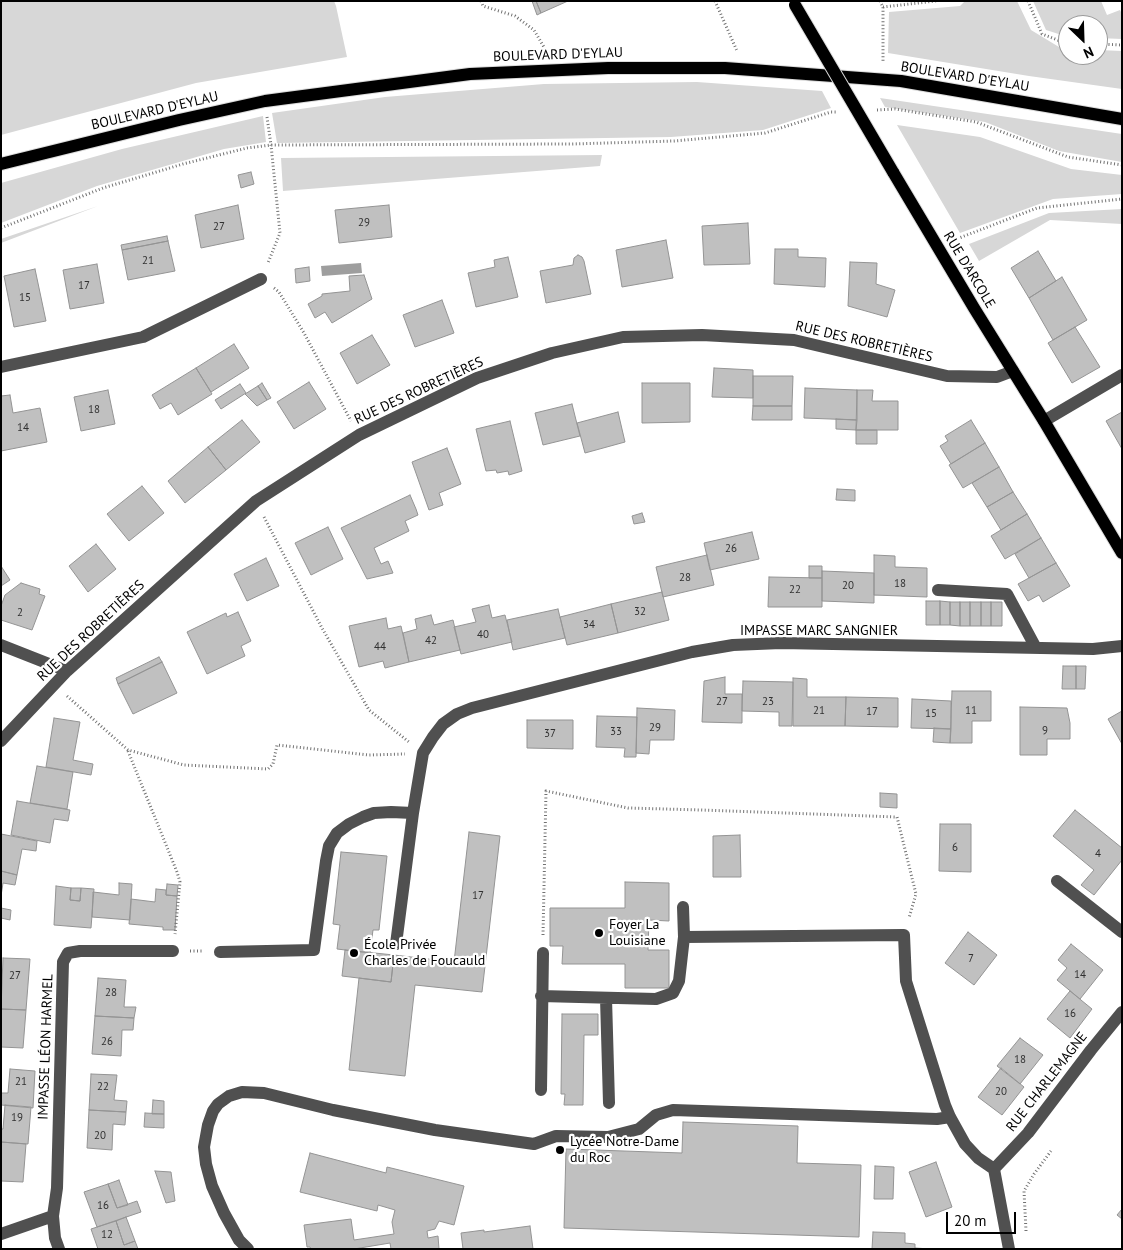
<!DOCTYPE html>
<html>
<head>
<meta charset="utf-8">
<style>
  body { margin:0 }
  #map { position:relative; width:1123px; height:1250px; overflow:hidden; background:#fff; font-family:"PT Sans",sans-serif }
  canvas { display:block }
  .frame { position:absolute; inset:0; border:2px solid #000; pointer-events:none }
  .north { position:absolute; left:1058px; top:15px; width:50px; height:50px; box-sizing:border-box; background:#fff; border:1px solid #999; border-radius:50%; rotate:156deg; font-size:14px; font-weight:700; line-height:20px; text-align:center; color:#000 }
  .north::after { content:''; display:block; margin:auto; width:18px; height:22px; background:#000; clip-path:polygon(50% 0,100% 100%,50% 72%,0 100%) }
  .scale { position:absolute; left:946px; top:1212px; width:70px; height:22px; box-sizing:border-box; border:2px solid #000; border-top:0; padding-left:6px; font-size:15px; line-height:18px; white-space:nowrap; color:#000; -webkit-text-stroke:4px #fff; paint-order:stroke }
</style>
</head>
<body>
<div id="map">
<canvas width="1123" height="1250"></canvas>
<div class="frame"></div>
<div class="north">N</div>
<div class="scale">20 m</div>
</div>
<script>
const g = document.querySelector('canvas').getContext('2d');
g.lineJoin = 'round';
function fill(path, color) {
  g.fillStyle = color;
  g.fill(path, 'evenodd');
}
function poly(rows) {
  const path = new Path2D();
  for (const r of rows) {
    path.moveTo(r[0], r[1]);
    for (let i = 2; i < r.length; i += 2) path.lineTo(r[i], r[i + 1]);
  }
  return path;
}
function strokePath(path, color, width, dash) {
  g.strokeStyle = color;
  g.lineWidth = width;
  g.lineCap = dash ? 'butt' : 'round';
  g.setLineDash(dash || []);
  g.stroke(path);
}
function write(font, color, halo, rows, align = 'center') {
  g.font = font + ' "PT Sans",sans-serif';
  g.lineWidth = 4.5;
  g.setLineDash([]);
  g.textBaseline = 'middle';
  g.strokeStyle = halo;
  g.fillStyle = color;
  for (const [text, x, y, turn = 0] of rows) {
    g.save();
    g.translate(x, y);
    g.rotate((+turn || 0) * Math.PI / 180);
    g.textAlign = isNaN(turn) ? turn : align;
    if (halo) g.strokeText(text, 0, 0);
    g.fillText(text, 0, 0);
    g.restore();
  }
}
const green = poly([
  [1,1,334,1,336,6,347,57,196,83,1,135],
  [965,1,1017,1,1031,30,1059,47,1068,48,1068,55,1098,55,1098,50,1122,51,1122,89,1029,76,888,53,889,12,960,6],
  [1033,1,1101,1,1107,15,1120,10,1122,14,1122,39,1098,38,1098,25,1068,25,1068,37,1046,30],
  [697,82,822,91,831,108,763,130,671,137,277,143,272,113,385,97,544,84],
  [880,98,1122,134,1122,162,1059,151,985,122,885,107],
  [263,116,266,142,224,149,97,186,1,223,1,183,122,149],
  [897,125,980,137,1071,169,1122,175,1122,194,1053,199,960,233],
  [602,155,600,166,283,191,281,158],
  [98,206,1,243,1,239],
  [1122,209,1122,224,1050,220,979,261,969,244,1049,213]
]);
const water = poly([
  [361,263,362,273,322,276,321,266]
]);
const building = poly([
  [532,1,536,1,541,13,537,15,532,1],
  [536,1,568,1,541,13,536,1],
  [251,172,254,184,241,188,238,175,251,172],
  [238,205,244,239,201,248,195,215,238,205],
  [389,205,392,237,339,243,335,210,389,205],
  [748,223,750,264,704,265,702,226,748,223],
  [167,236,168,241,122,250,121,245,167,236],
  [666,240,673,278,622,287,616,250,666,240],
  [168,241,175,271,128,280,122,250,168,241],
  [775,249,798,249,798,257,826,258,825,287,774,284,775,249],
  [1038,251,1056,281,1029,298,1011,268,1038,251],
  [578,255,582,257,584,261,591,294,546,303,540,271,573,265,574,258,578,255],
  [508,257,518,297,476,307,468,273,495,267,494,260,508,257],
  [850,262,877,263,876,284,895,290,887,317,848,306,850,262],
  [97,264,104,303,70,309,63,270,97,264],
  [309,267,310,281,296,283,295,269,309,267],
  [35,269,46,321,14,327,4,276,35,269],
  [364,275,372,299,332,323,325,312,315,318,308,304,322,296,322,294,350,291,349,276,364,275],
  [1062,277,1087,320,1053,340,1029,298,1062,277],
  [442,300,454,333,415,347,403,315,442,300],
  [1075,327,1100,367,1072,383,1048,343,1075,327],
  [372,335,390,365,357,384,340,353,372,335],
  [234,344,249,368,211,392,196,368,234,344],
  [196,368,212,394,178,415,171,403,160,409,152,395,196,368],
  [714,368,753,370,753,398,712,397,714,368],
  [753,376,793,376,792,406,753,406,753,376],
  [309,382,326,409,294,429,277,402,309,382],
  [262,383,271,398,267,400,258,386,262,383],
  [642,383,690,383,690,422,642,423,642,383],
  [240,384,246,393,221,409,215,400,240,384],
  [258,386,267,400,257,406,245,394,258,386],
  [805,388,857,390,857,420,804,418,805,388],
  [108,390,115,424,81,431,74,397,108,390],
  [857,390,873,390,872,401,898,401,898,430,856,430,857,390],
  [10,395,13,413,40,408,47,442,1,451,1,396,10,395],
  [572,404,580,436,543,445,535,413,572,404],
  [753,406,792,406,792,420,752,420,753,406],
  [618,412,625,442,585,453,577,423,618,412],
  [1122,412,1122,449,1106,421,1122,412],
  [836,419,857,420,856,430,836,429,836,419],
  [242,420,260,442,226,470,208,447,242,420],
  [971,420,985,443,951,464,940,446,948,441,945,436,971,420],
  [510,421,522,471,509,475,508,471,497,473,496,470,486,471,476,429,510,421],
  [856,430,877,430,877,444,856,444,856,430],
  [985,443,999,467,963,488,949,465,985,443],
  [208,447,226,470,185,503,168,481,208,447],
  [447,448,461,484,439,493,443,505,429,510,412,462,447,448],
  [999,467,1013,492,987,507,972,483,999,467],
  [142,486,164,513,129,541,107,514,142,486],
  [837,489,855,490,855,501,836,500,837,489],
  [1013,492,1027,514,1001,530,987,507,1013,492],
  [410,495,416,509,418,515,405,521,409,531,374,548,381,564,388,561,393,573,367,579,341,528,410,495],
  [642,513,645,522,634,524,632,516,642,513],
  [1027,514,1041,538,1005,559,991,536,1027,514],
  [328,527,343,559,311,575,295,543,328,527],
  [752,532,759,559,710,570,704,543,752,532],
  [1041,538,1056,563,1029,578,1015,554,1041,538],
  [96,544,116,569,88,592,69,566,96,544],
  [707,555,714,585,663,597,656,567,707,555],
  [874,555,895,556,895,567,927,568,927,597,874,595,874,555],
  [266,558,279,586,247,601,234,574,266,558],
  [1056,563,1070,586,1043,602,1039,595,1028,601,1018,584,1056,563],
  [1,566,10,580,1,586,1,566],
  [809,566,822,566,822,578,809,578,809,566],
  [822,571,874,573,874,603,822,601,822,571],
  [769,577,822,578,822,607,768,607,769,577],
  [21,583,40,589,39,594,45,596,32,630,1,620,1,606,5,595,21,583],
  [662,592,669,620,618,633,611,604,662,592],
  [926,601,940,601,940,625,926,625,926,601],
  [940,601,950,602,950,625,940,625,940,601],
  [950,602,960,602,960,626,950,625,950,602],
  [960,602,970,602,970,626,960,626,960,602],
  [970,602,981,602,981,626,970,626,970,602],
  [981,602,991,602,991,626,981,626,981,602],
  [991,602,1002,602,1002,626,991,626,991,602],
  [611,604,618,633,567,645,560,617,611,604],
  [489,605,492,618,505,615,512,642,461,654,454,627,476,622,472,609,489,605],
  [558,609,565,638,513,650,507,620,558,609],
  [238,612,251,641,241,646,245,656,207,674,187,632,226,613,227,617,238,612],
  [431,615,434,625,453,620,460,650,409,662,403,633,417,629,415,619,431,615],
  [386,618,388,629,401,626,409,662,385,668,383,661,359,667,349,626,386,618],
  [159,657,162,662,118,684,116,678,159,657],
  [162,662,177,693,133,714,118,684,162,662],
  [1063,666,1076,666,1076,689,1062,689,1063,666],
  [1076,666,1086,666,1085,689,1076,689,1076,666],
  [725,677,725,694,742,694,742,723,702,722,704,681,725,677],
  [793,678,807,679,807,697,846,697,845,726,793,726,793,678],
  [743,681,793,682,792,726,779,726,779,712,742,711,743,681],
  [952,691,991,691,991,721,972,721,972,743,950,743,952,691],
  [846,697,898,698,898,727,845,726,846,697],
  [912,699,951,701,951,729,911,728,912,699],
  [1020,707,1067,708,1070,723,1070,739,1047,739,1047,755,1020,755,1020,707],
  [637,708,675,710,674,740,650,740,649,754,636,753,637,708],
  [1122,711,1122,744,1108,719,1122,711],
  [597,716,637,717,636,757,624,757,625,748,596,747,597,716],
  [54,718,80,722,73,760,93,764,91,775,46,767,54,718],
  [527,720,573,720,573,749,527,748,527,720],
  [934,728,951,729,950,743,933,742,934,728],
  [37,766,73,772,67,809,30,803,37,766],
  [880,793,897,794,897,808,880,807,880,793],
  [17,801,70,810,68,821,54,819,50,843,11,835,17,801],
  [1075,810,1122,848,1122,860,1094,895,1081,885,1094,870,1053,836,1075,810],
  [940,824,971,824,971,872,939,871,940,824],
  [469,832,500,836,482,992,415,985,405,1076,349,1070,359,978,391,982,394,955,454,962,469,832],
  [1,834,37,841,36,851,22,849,17,875,1,871,1,834],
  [740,835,741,877,713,877,713,836,740,835],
  [341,852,387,856,379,930,373,930,370,953,337,949,340,925,333,924,341,852],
  [1,871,17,875,15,885,3,883,1,896,1,871],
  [625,882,669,883,669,921,649,920,648,950,669,950,669,988,625,988,625,964,562,964,563,946,550,946,550,908,625,908,625,882],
  [119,883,132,884,130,920,92,917,93,892,119,895,119,883],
  [167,884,178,885,177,896,166,895,167,884],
  [56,886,71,888,70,900,80,901,81,888,94,889,91,928,54,925,56,886],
  [71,888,81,888,80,901,70,900,71,888],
  [156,889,166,890,166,895,177,896,175,930,163,930,163,927,129,924,131,899,155,902,156,889],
  [1,908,11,910,10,920,1,918,1,908],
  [968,932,997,955,974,985,945,963,968,932],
  [1071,944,1103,970,1080,999,1057,980,1067,968,1058,960,1071,944],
  [345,950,394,955,391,982,342,976,345,950],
  [3,958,30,959,26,1010,1,1009,3,958],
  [98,978,126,980,124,1007,136,1007,134,1018,95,1016,98,978],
  [1070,991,1092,1009,1070,1038,1047,1019,1070,991],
  [1,1009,26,1010,23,1048,1,1047,1,1009],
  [562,1014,598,1014,598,1035,584,1035,583,1105,564,1105,565,1094,561,1094,562,1014],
  [95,1016,134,1018,133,1030,122,1030,121,1056,92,1054,95,1016],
  [1020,1038,1043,1055,1020,1084,997,1066,1020,1038],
  [1001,1068,1024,1087,1002,1115,978,1097,1001,1068],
  [10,1069,35,1071,33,1108,1,1105,1,1093,8,1093,10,1069],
  [91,1074,117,1075,114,1100,127,1101,126,1112,89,1110,91,1074],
  [153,1100,164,1101,164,1114,152,1114,153,1100],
  [5,1105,31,1107,28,1144,1,1142,1,1129,3,1129,5,1105],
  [89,1110,126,1112,125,1125,113,1124,112,1150,87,1148,89,1110],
  [145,1113,164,1114,164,1128,144,1127,145,1113],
  [683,1122,798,1126,797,1163,861,1165,859,1237,564,1228,566,1149,682,1153,683,1122],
  [1,1142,26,1144,23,1182,1,1181,1,1142],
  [310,1153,386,1173,387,1167,464,1186,454,1225,439,1221,435,1229,427,1231,428,1238,438,1236,439,1249,391,1249,390,1243,354,1249,311,1249,310,1247,307,1247,304,1225,351,1219,354,1240,394,1234,392,1222,395,1210,378,1205,377,1211,300,1192,310,1153],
  [936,1162,952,1207,926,1217,909,1172,936,1162],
  [875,1166,894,1167,893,1199,874,1199,875,1166],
  [155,1171,171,1172,175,1201,166,1203,155,1171],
  [119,1180,128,1205,117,1208,108,1184,119,1180],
  [108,1184,117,1208,137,1201,141,1212,97,1227,84,1192,108,1184],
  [1122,1209,1122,1219,1117,1215,1122,1209],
  [126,1217,135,1241,124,1245,116,1221,126,1217],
  [116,1221,124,1245,135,1241,138,1249,98,1249,91,1229,116,1221],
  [530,1226,533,1249,463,1249,461,1233,484,1230,484,1232,530,1226],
  [873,1232,905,1233,905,1243,915,1244,915,1248,930,1249,872,1249,873,1232]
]);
const path = poly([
  [481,1,483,6,515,16,534,30,548,54],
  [715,1,737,51],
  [880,1,883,7,883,62],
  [1028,1,1042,34,1068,44],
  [883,7,936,1],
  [1098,44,1122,45],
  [877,110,895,109,976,122,1068,157,1122,165],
  [267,117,271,145,280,233,268,263],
  [1,228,103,188,183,164,247,148,271,145,572,144,674,141,765,133,831,112,836,112],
  [954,240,1037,208,1122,199],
  [274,288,279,292,304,333,351,421],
  [264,517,322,628,369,710,409,742],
  [67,696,128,750,184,765,268,769,273,764,277,745,369,755,405,754],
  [128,751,177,872,180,882,175,934],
  [543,935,546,791,628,808,702,810,897,817,916,894,909,918],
  [190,951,204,951],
  [1026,1231,1024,1191,1034,1174,1051,1151]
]);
const minor = poly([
  [1,367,143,337,261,279],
  [1044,421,1122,375],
  [938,590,1007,594,1036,648],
  [1,645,67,671],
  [1,741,67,671,256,501,359,435,477,378,552,353,623,337,702,335,794,340,947,376,997,377,1013,371],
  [1057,881,1122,932],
  [684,937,904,935,906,981,945,1105,950,1117,965,1144,978,1158,994,1169,1028,1133,1091,1050,1122,1012],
  [396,944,413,813,423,753,433,737,443,724,457,714,472,708,692,652,733,645,781,643,1093,649,1122,646],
  [220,952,314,950,326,861,329,846,337,833,349,824,363,817,374,813,391,812,413,813],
  [541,996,656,999,673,993,679,981,684,937,683,907],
  [606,998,609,1103],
  [541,1090,543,953],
  [994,1169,1009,1249],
  [1,1234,53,1216],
  [59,1249,55,1238,53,1216,57,1188,63,962,68,953,80,951,173,951],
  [248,1249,239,1240,224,1213,212,1186,206,1164,204,1147,208,1125,213,1111,218,1104,229,1096,242,1092,264,1093,333,1110,435,1130,534,1144,556,1136,608,1137,639,1129,656,1115,673,1110,937,1119,950,1117]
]);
const major = poly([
  [1,164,179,120,265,101,470,74,608,68,725,68,901,81,1122,119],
  [893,172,974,308,1044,421,1122,553]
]);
const majorBridge = poly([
  [795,5,893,172]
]);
const markers = [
  [599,933,5,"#000"],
  [354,953,5,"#000"],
  [560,1150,5,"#000"]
];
const numberNames = [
  ["29",364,223],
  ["27",219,227],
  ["21",148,261],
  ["17",84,286],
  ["15",25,298],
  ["18",94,410],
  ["14",23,428],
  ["26",731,549],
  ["28",685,578],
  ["18",900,584],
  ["20",848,586],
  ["22",795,590],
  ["32",640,612],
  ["2",20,613],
  ["34",589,625],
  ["40",483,635],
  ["42",431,641],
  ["44",380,647],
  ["27",722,702],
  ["23",768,702],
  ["21",819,711],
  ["11",971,711],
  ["17",872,712],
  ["15",931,714],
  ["29",655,728],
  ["9",1045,731],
  ["33",616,732],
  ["37",550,734],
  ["6",955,848],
  ["4",1098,854],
  ["17",478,896],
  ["7",971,959],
  ["14",1080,975],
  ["27",15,976],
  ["28",111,993],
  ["16",1070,1014],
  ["26",107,1042],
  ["18",1020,1060],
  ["21",21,1082],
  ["22",103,1087],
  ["20",1001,1092],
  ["19",17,1118],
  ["20",100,1136],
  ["16",103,1206],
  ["12",107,1235]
];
const streetNames = [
  ["BOULEVARD D'EYLAU",558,55,-2],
  ["BOULEVARD D'EYLAU",965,77,9],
  ["BOULEVARD D'EYLAU",155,111,-13],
  ["RUE D'ARCOLE",969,270,59],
  ["RUE DES ROBRETIÈRES",864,342,13],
  ["RUE DES ROBRETIÈRES",419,391,-25],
  ["RUE DES ROBRETIÈRES",91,631,-43],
  ["IMPASSE MARC SANGNIER",819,631],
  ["IMPASSE LÉON HARMEL",46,1047,-88],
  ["RUE CHARLEMAGNE",1047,1082,-52]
];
const poiNames = [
  ["Foyer La",609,925],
  ["Louisiane",609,941],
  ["École Privée",364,945],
  ["Charles de Foucauld",364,961],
  ["Lycée Notre-Dame",570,1142],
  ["du Roc",570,1158]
];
fill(green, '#d7d7d7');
fill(water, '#9e9e9e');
fill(building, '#c0c0c0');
strokePath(building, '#949494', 1);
strokePath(major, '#dbdbdb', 14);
strokePath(path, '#727272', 3, [1, 2.5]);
strokePath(minor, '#505050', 12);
strokePath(major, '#000', 12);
strokePath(majorBridge, '#dbdbdb', 14, []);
strokePath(majorBridge, '#000', 12);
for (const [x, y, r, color] of markers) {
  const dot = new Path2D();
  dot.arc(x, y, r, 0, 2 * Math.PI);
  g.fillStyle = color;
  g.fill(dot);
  strokePath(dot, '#fff', 2);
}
write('11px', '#303030', null, numberNames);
write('14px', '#000', '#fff', streetNames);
write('14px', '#000', '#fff', poiNames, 'left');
</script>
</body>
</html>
